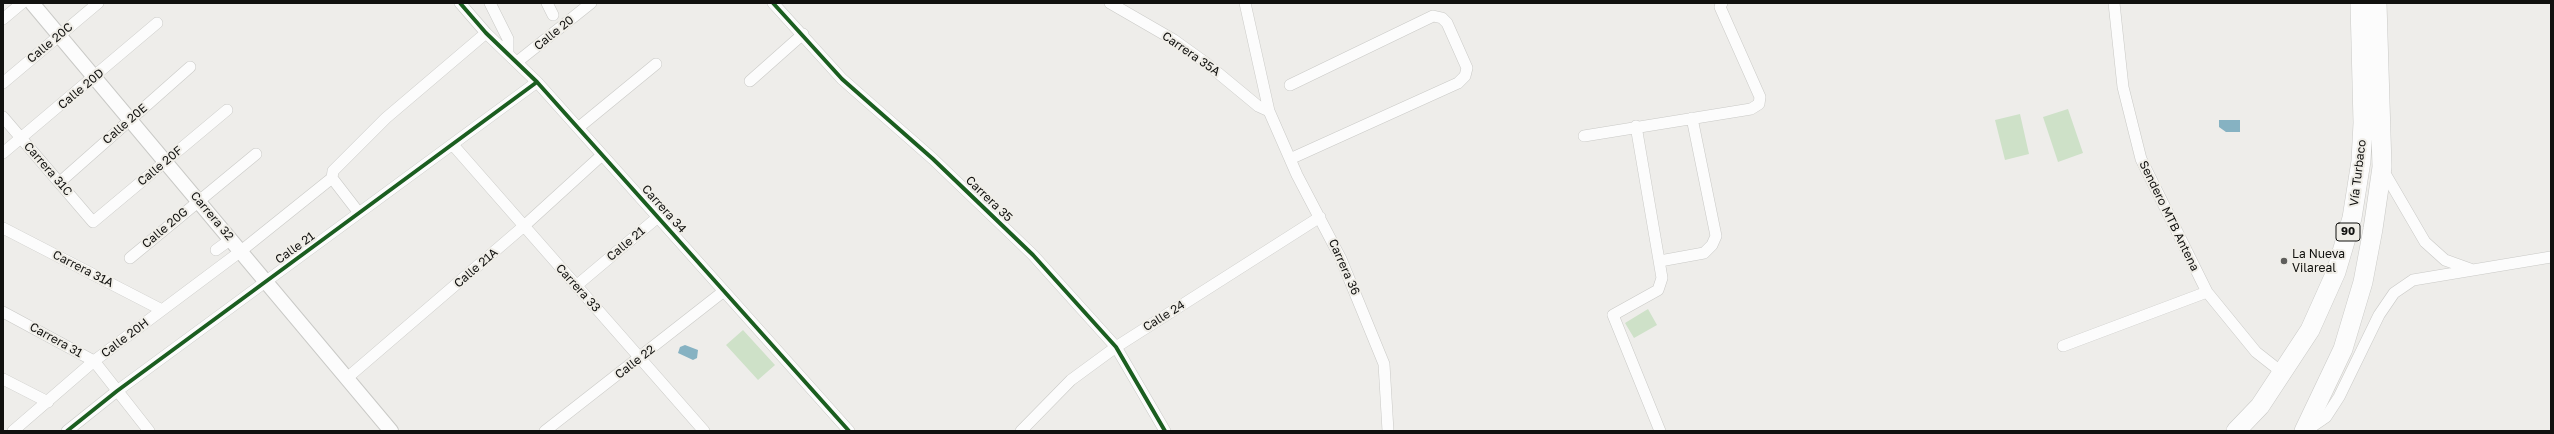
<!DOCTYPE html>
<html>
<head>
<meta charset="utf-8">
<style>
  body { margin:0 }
  #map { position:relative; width:2554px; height:434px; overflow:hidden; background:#eeedea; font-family:"Golos Text",sans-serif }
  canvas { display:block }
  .frame { position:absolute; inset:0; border:4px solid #11110f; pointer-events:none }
</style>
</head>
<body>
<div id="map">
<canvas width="2554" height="434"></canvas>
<div class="frame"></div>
</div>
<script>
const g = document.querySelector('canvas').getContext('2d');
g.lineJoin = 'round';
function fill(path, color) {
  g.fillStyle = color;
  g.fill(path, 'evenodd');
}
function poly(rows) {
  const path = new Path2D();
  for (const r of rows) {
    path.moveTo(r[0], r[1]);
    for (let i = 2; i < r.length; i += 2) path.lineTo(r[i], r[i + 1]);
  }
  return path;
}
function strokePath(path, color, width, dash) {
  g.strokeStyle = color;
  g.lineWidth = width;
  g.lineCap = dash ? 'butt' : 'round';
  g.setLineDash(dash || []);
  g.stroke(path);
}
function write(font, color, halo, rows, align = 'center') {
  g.font = font + ' "Golos Text",sans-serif';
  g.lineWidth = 4;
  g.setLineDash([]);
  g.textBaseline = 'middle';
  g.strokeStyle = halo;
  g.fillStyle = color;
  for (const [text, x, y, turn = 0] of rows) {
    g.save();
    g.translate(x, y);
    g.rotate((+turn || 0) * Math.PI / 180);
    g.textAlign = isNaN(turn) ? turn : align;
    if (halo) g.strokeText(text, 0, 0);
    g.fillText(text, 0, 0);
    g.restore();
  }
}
const green = poly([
  [2068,109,2083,153,2058,162,2043,117],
  [2020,114,2029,154,2005,160,1995,120],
  [1648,309,1657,325,1634,338,1625,323],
  [743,330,775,365,758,380,726,345]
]);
const water = poly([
  [2219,120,2240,120,2240,132,2226,132,2219,127],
  [685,345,698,350,697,358,693,360,678,353,680,347]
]);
const minor = poly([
  [460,3,486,33,537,82,849,431],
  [490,3,508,39,508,54],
  [547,3,553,15],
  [773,3,842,79,933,159,1033,255,1116,347,1165,431],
  [1110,3,1174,40,1206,63,1258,106,1269,111],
  [1245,3,1269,111,1297,175,1341,259,1384,364,1388,431],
  [2114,3,2123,87,2141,159,2207,292,2256,352,2284,374],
  [3,19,22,3],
  [517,62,591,3],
  [750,81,803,34],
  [3,83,98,3],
  [3,117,93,222,227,110],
  [1636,126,1662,278,1658,290,1613,315,1660,431],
  [578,128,656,64],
  [1584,136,1751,109,1759,104,1760,97,1720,7,1722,3],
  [453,145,704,431],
  [3,153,157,23],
  [1290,159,1458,83,1465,76,1467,68,1447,23,1442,18,1433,16,1290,85],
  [2383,170,2425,242,2445,260,2470,269],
  [60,182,190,67],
  [359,213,332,178,333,171,386,118,486,33],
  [3,228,162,310],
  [216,250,231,239],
  [130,258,256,154],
  [1660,261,1704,253,1712,245,1716,236,1692,118],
  [576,286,658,217],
  [3,312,94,361,149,431],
  [2063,346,2207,292],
  [347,378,524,226,602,155],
  [3,379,48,402],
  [2307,430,2326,417,2339,397,2379,315,2394,293,2413,280,2551,257],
  [13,431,94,361,241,251,332,178],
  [67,431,117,391,537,82],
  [545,431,724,291],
  [1021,431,1071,380,1116,347,1320,217]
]);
const tertiary = poly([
  [32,3,391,431]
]);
const trunk = poly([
  [2236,431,2260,406,2310,330,2336,272,2352,218,2361,161,2363,123,2360,3],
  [2304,431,2343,349,2363,282,2373,229,2382,167,2377,3]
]);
const cycleway = poly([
  [460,3,486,33,537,82,849,431],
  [773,3,842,79,933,159,1033,255,1116,347,1165,431],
  [67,431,117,391,537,82]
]);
const markers = [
  [2284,261,4,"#5e5e5c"]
];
const shields = [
  [2348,232,24]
];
const shieldNames = [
  ["90",2348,232]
];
const streetNames = [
  ["Calle 20",554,33,-39],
  ["Calle 20C",50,43,-40],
  ["Carrera 35A",1191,54,35],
  ["Calle 20D",81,89,-40],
  ["Calle 20E",125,124,-41],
  ["Calle 20F",160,166,-40],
  ["Carrera 31C",48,169,49],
  ["Vía Turbaco",2358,173,-83],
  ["Carrera 35",989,199,44],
  ["Carrera 34",664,209,48],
  ["Carrera 32",212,216,50],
  ["Sendero MTB Antena",2169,216,64],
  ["Calle 20G",165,228,-40],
  ["Calle 21",626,244,-40],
  ["Calle 21",295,248,-36],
  ["Carrera 36",1344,267,66],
  ["Calle 21A",476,268,-41],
  ["Carrera 31A",83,269,27],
  ["Carrera 33",578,288,48],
  ["Calle 24",1164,316,-32],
  ["Calle 20H",125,338,-37],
  ["Carrera 31",56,340,29],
  ["Calle 22",635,362,-38]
];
const poiNames = [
  ["La Nueva",2292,254],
  ["Vilareal",2292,268]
];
fill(green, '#cee1c8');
fill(water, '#86b2c2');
strokePath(minor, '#c9c9c6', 12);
strokePath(tertiary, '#c9c9c6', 16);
strokePath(trunk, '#c9c9c6', 20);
strokePath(minor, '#fcfcfc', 11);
strokePath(tertiary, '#fcfcfc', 14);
strokePath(trunk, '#fcfcfc', 19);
strokePath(cycleway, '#1b5e20', 4);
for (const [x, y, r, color] of markers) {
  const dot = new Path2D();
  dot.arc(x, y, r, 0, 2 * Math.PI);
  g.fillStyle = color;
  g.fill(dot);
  strokePath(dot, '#f0eee8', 1.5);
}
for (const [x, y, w] of shields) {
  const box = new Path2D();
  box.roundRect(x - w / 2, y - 9, w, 18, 3);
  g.fillStyle = '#f0eee8';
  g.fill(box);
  strokePath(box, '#11110f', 1);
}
write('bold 11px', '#11110f', null, shieldNames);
write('12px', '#11110f', '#f0eee8', streetNames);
write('12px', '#11110f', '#f0eee8', poiNames, 'left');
</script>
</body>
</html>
